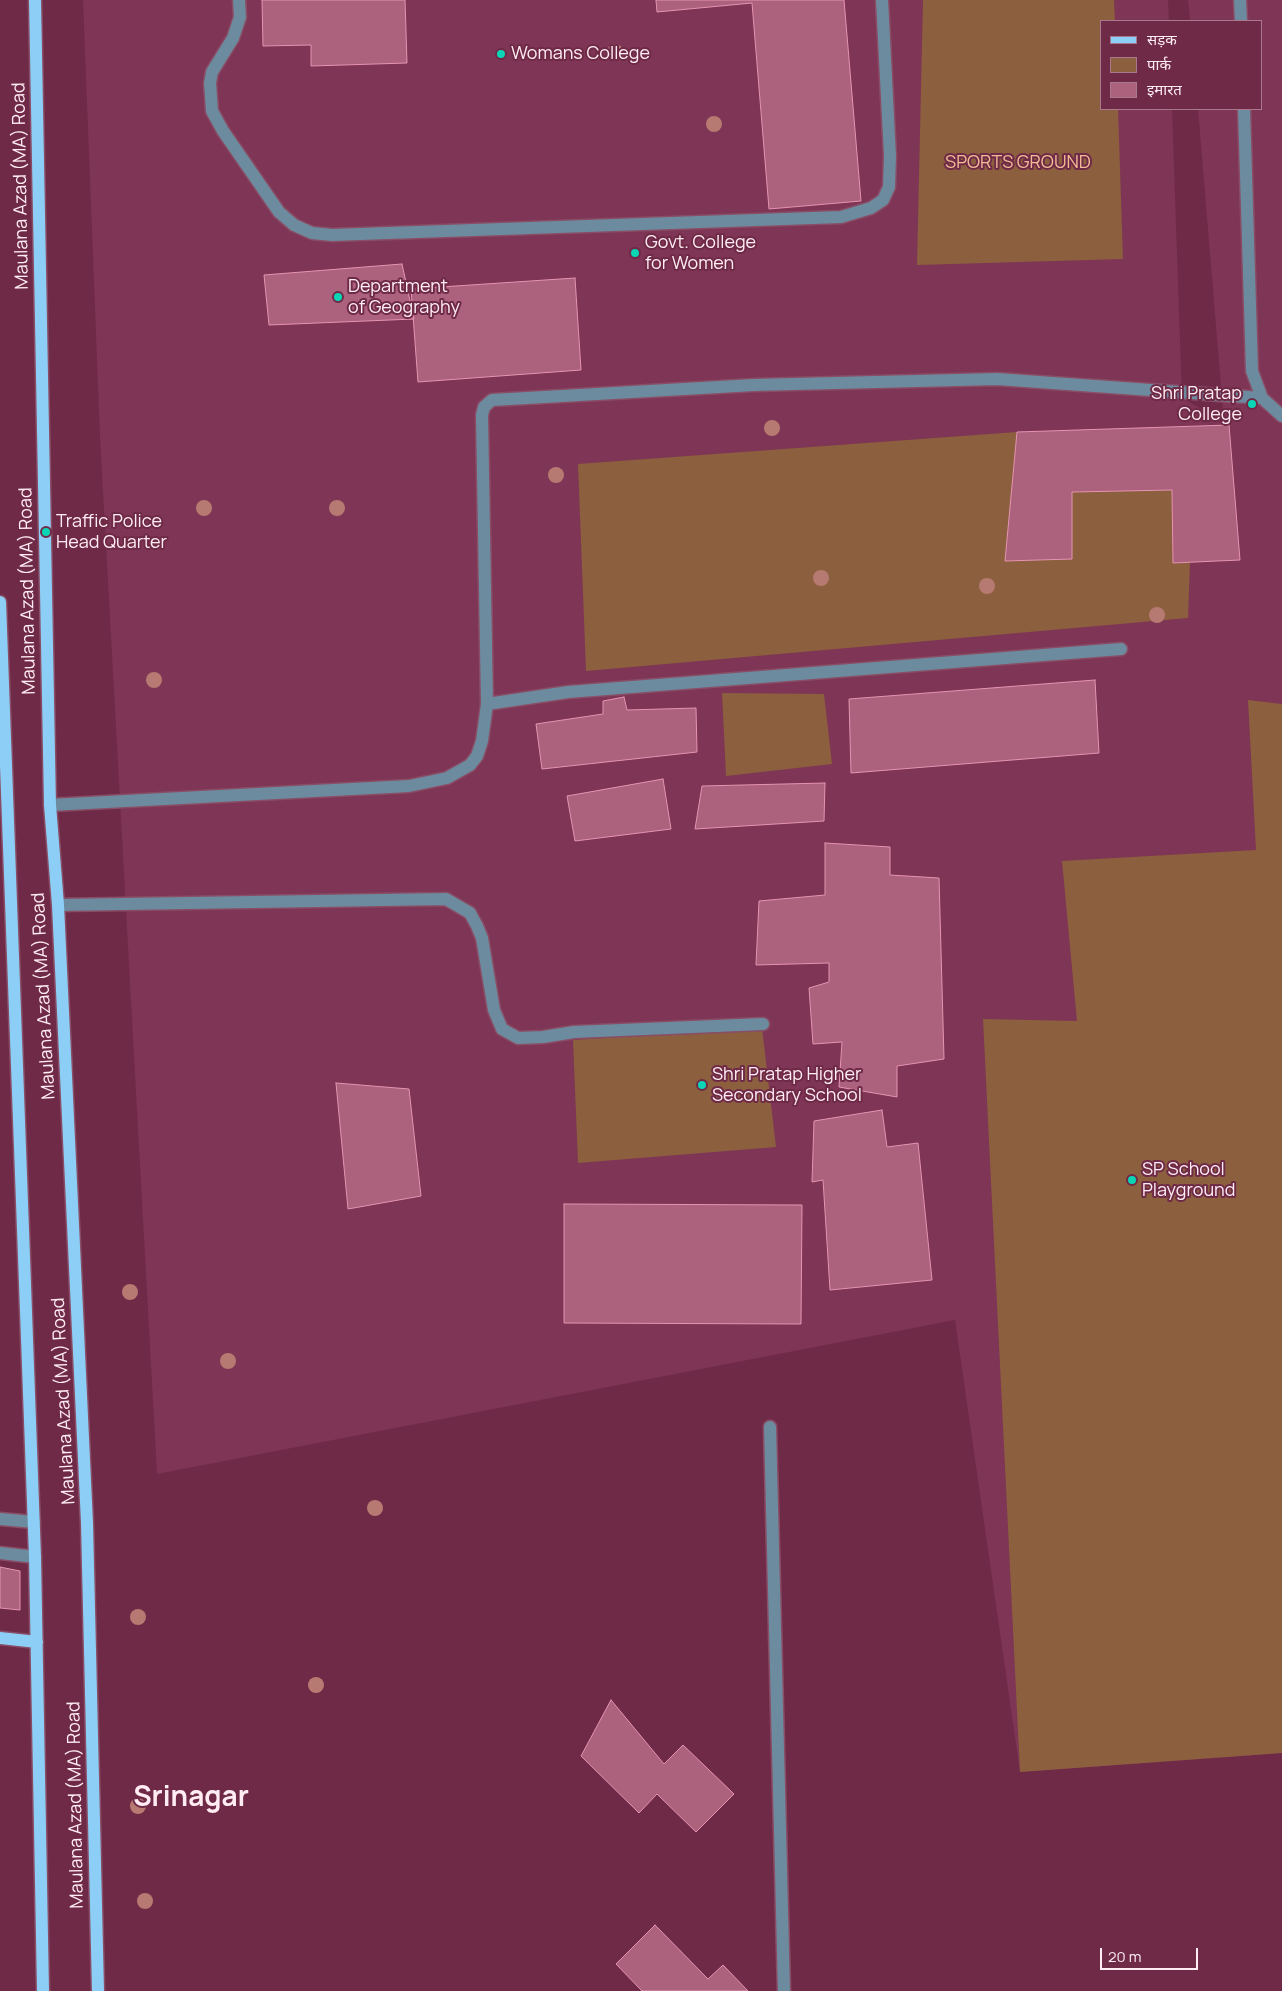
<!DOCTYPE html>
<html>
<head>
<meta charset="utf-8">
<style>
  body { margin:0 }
  #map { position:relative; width:1282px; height:1991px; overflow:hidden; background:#6f2a47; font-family:Manrope,"Noto Sans Devanagari",sans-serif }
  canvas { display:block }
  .legend { position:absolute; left:1100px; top:20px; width:162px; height:90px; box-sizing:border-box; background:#6f2a47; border:1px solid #a9788c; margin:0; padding:6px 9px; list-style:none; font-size:15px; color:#ffedf3 }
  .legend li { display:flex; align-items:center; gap:10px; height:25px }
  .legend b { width:25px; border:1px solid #a9788c }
  .scale { position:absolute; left:1100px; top:1948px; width:98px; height:22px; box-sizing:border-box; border:2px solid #ffedf3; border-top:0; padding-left:6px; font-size:15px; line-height:18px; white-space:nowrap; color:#ffedf3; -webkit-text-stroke:4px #6f2a47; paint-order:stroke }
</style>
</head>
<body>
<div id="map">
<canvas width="1282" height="1991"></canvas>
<ul class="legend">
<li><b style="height:6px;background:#8ccef6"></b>सड़क</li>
<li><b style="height:14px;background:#8c5f3e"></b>पार्क</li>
<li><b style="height:14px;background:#ac617d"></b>इमारत</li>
</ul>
<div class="scale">20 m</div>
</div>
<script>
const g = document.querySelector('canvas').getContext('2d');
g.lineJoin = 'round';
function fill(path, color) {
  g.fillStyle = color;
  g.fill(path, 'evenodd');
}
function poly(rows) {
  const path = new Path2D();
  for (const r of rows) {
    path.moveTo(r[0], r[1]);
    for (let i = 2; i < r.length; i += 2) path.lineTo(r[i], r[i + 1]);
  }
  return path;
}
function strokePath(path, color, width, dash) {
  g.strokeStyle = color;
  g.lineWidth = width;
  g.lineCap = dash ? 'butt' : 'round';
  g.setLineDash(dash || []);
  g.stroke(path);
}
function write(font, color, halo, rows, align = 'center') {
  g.font = font + ' Manrope,sans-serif';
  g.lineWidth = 4;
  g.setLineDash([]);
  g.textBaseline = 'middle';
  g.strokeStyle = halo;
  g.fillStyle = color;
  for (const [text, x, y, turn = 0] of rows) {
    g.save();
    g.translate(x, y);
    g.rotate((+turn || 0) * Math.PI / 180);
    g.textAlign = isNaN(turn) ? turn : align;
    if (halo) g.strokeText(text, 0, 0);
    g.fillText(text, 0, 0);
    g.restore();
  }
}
const built = poly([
  [83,0,1168,0,1169,21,1101,21,1101,109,1172,109,1182,398,1224,422,1198,109,1261,109,1261,21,1190,21,1188,0,1282,0,1282,1753,1020,1772,955,1320,157,1474,100,436]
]);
const green = poly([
  [923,0,1114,0,1115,21,1101,21,1101,109,1118,109,1123,259,917,265],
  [1017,432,1006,561,1072,558,1072,492,1172,490,1173,563,1190,562,1188,618,586,671,578,464],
  [722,693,824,694,832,764,726,776],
  [1248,700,1282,704,1282,1753,1020,1772,983,1019,1077,1021,1062,861,1256,850],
  [762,1028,776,1147,578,1163,573,1040]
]);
const building = poly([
  [262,0,405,0,407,63,311,66,311,45,263,46,262,0],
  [656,0,844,0,861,201,769,209,752,3,657,12,656,0],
  [402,264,414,319,269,325,264,275,402,264],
  [575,278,581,370,418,382,411,289,575,278],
  [1229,425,1240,560,1173,563,1172,490,1072,492,1072,559,1005,561,1017,432,1229,425],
  [1095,680,1099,753,851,773,849,699,1095,680],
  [624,697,627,710,696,708,697,752,542,769,536,724,603,714,603,701,624,697],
  [663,779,671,829,575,841,567,796,663,779],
  [825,783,824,821,695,829,702,786,825,783],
  [825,843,890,847,890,875,939,878,944,1059,897,1066,897,1097,839,1087,842,1042,813,1044,809,988,829,982,829,963,756,965,759,901,825,895,825,843],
  [336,1083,409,1089,421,1196,348,1209,336,1083],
  [882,1110,887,1147,918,1143,932,1280,830,1290,823,1180,812,1182,814,1121,882,1110],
  [564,1204,802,1205,801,1324,564,1323,564,1204],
  [0,1567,20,1571,20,1610,0,1608,0,1567],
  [611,1700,664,1764,683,1745,734,1794,696,1832,657,1794,639,1813,581,1756,611,1700],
  [655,1925,708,1979,723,1965,748,1991,642,1991,616,1964,655,1925]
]);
const minor = poly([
  [239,0,240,17,233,38,212,72,210,83,212,111,223,131,279,212,294,225,312,233,332,235,841,217,871,208,883,200,889,187,890,156,882,0],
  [1240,0,1241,21],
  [1244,109,1252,371,1262,398,1282,416],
  [487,704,568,692,1121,649],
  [50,805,409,786,447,778,470,765,477,756,482,741,487,704,482,415,484,407,492,400,754,385,997,379,1262,398],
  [58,905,446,899,470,913,477,926,482,938,494,1010,502,1029,518,1038,543,1037,574,1032,763,1024],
  [770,1427,784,1991],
  [0,1519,34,1522],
  [0,1553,35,1557]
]);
const major = poly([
  [35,0,50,805,58,905,87,1523,98,1991],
  [0,602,35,1557,43,1991],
  [0,1638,37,1642]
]);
const trees = [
  [615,52],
  [714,124],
  [772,428],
  [556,475],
  [204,508],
  [337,508],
  [821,578],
  [987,586],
  [1157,615],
  [154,680],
  [130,1292],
  [228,1361],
  [375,1508],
  [138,1617],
  [316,1685],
  [138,1806],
  [145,1901]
];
const markers = [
  [501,54,5,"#0ad5b5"],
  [635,253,5,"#0ad5b5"],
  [338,297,5,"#0ad5b5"],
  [1252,404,5,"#0ad5b5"],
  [46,532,5,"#0ad5b5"],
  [702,1085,5,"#0ad5b5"],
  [1132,1180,5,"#0ad5b5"]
];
const poiNames = [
  ["Womans College",511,54],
  ["Govt. College",645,243],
  ["for Women",645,264],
  ["Department",348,287],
  ["of Geography",348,308],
  ["Shri Pratap",1242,394,"right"],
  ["College",1242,415,"right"],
  ["Traffic Police",56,522],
  ["Head Quarter",56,543],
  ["Shri Pratap Higher",712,1075],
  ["Secondary School",712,1096],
  ["SP School",1142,1170],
  ["Playground",1142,1191]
];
const parkNames = [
  ["SPORTS GROUND",1018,163]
];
const streetNames = [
  ["Maulana Azad (MA) Road",21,186,-91],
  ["Maulana Azad (MA) Road",28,591,-91],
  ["Maulana Azad (MA) Road",44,996,-93],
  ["Maulana Azad (MA) Road",64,1401,-93],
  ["Maulana Azad (MA) Road",76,1805,-91]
];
const townNames = [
  ["Srinagar",191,1798]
];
fill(built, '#7f3555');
fill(green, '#8c5f3e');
fill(building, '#ac617d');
strokePath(building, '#e594b1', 1);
strokePath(minor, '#894d66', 15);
strokePath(major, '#894d66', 15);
strokePath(minor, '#6c8b9f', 12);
strokePath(major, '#8ccef6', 12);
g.fillStyle = '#b77a72';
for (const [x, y] of trees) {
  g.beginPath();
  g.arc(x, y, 8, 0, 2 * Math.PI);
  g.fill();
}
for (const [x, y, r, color] of markers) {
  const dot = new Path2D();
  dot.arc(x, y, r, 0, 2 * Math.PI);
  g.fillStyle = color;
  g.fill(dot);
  strokePath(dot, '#6f2a47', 2);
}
write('18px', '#ffedf3', '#6f2a47', poiNames, 'left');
write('18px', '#f2bc95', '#6f2a47', parkNames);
write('18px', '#ffedf3', '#6f2a47', streetNames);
write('bold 28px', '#ffedf3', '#6f2a47', townNames);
</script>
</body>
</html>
